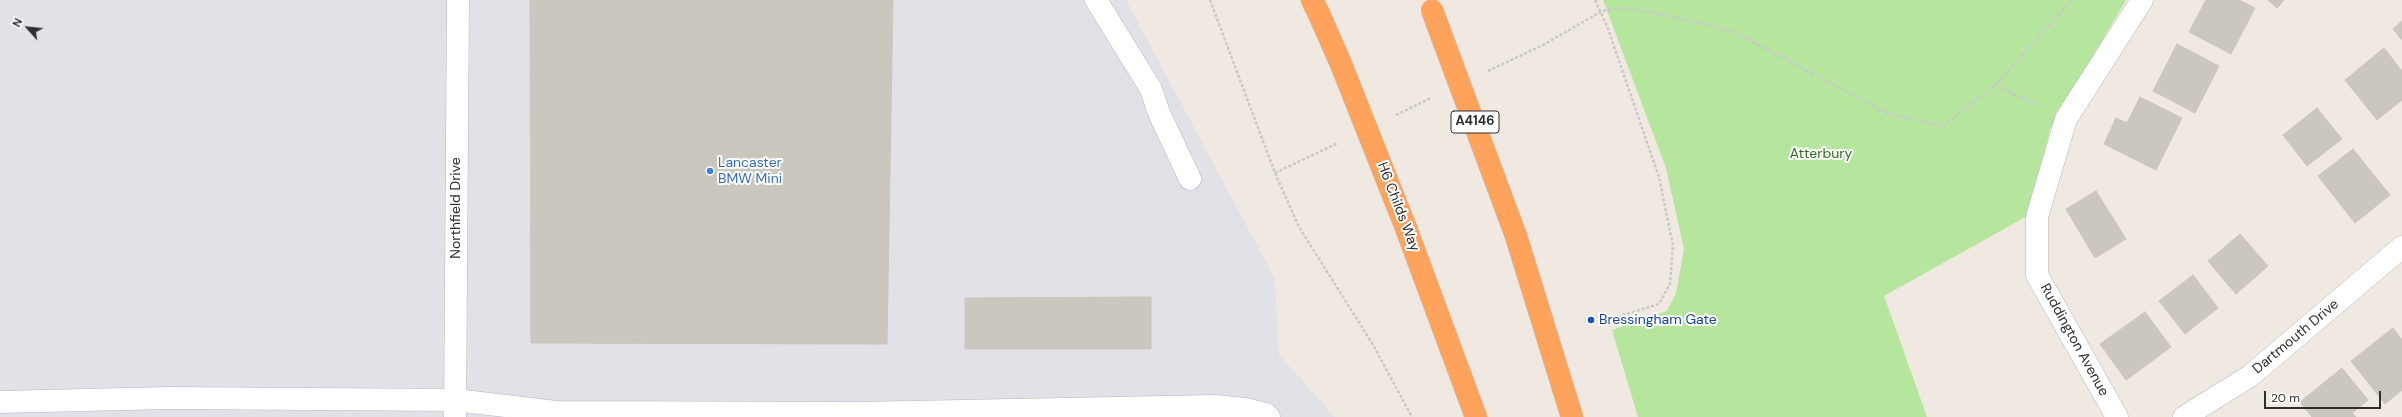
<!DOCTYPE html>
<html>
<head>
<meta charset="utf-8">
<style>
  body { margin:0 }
  #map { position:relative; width:2402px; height:417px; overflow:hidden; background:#efe9e1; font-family:"DM Sans",sans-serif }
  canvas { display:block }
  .north { position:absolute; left:8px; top:8px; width:40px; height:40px; -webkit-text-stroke:3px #fff; paint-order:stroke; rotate:297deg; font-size:11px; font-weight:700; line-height:16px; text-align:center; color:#2e2e2e }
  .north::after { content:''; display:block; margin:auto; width:14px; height:18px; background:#2e2e2e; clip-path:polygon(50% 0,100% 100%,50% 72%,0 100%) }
  .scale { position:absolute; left:2264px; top:391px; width:117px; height:18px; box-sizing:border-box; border:2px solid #2e2e2e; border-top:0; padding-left:5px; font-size:12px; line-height:14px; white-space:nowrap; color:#2e2e2e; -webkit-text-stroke:3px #fff; paint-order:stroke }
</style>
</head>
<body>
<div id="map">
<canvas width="2402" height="417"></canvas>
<div class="north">N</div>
<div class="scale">20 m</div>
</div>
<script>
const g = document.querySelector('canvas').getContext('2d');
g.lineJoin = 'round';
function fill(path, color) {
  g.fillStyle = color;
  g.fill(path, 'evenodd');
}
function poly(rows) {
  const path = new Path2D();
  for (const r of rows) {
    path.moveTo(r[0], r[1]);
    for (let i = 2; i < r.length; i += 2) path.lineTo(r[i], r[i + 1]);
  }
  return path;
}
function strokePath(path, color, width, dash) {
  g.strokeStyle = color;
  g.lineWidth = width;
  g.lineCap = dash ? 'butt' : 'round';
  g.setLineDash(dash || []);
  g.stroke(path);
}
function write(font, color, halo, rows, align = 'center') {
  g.font = font + ' "DM Sans",sans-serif';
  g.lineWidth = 4;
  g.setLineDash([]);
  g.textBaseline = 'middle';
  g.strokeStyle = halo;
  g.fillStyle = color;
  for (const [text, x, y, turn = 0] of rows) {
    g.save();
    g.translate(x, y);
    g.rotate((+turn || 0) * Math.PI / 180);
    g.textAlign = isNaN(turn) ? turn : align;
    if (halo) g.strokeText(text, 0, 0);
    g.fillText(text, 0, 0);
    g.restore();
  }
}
const industrial = poly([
  [0,0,1126,0,1275,279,1279,355,1335,417,0,417]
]);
const green = poly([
  [1603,0,2126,0,2050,129,2031,214,1884,296,1927,417,1638,417,1612,330,1667,311,1676,293,1684,249,1666,168]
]);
const building = poly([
  [530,0,893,0,887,344,531,343,530,0],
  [2206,0,2239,0,2255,8,2231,54,2189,32,2206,0],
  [2268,0,2284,0,2277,8,2268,0],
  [2402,21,2402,40,2393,29,2402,21],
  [2177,44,2219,66,2195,113,2153,91,2177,44],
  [2384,48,2402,71,2402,100,2377,120,2345,80,2384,48],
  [2140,97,2182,118,2156,170,2104,144,2116,118,2127,123,2140,97],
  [2317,108,2342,139,2307,166,2283,135,2317,108],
  [2353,149,2390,195,2355,223,2318,176,2353,149],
  [2096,191,2126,239,2095,258,2066,209,2096,191],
  [2240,234,2268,266,2236,294,2208,261,2240,234],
  [2193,275,2218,308,2185,334,2159,301,2193,275],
  [1151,297,1151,349,965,349,965,298,1151,297],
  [2145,312,2171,347,2126,380,2100,344,2145,312],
  [2393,328,2402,340,2402,390,2385,404,2351,361,2393,328],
  [2342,368,2368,400,2352,413,2356,417,2312,417,2300,402,2342,368]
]);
const path = poly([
  [1210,0,1275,173,1299,227,1372,343,1412,417],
  [1595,0,1607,26,1659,177,1673,246,1670,284,1659,304,1604,321],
  [1488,71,1545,44,1602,11,1621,8,1633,9,1706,24,1736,33,1889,114,1943,126,1995,85,2072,0],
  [1995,85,2037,105],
  [1396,115,1431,98],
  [1275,173,1338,143]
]);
const minor = poly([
  [1096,0,1151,89,1159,113,1190,179],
  [0,402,168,398,455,400,556,412,859,413,1215,406,1245,409,1266,414,1269,417],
  [455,417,458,0],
  [2117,417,2037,275,2037,217,2066,119,2142,0],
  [2184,417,2250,376,2402,247]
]);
const highway = poly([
  [1312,0,1319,14],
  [1406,228,1476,417],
  [1516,236,1572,417]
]);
const highwayBridge = poly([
  [1432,10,1516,236],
  [1319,14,1341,64,1406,228]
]);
const markers = [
  [710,171,4,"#3f7fe0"],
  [1591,320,4,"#1a4fb4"]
];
const shields = [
  [1475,122,48]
];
const shieldNames = [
  ["A4146",1475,122]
];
const parkNames = [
  ["Atterbury",1821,154]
];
const shopNames = [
  ["Lancaster",718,163],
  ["BMW Mini",718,179]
];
const streetNames = [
  ["H6 Childs Way",1398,207,69],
  ["Northfield Drive",456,208,-90],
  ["Dartmouth Drive",2296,337,-40],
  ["Ruddington Avenue",2074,340,61]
];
const transitNames = [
  ["Bressingham Gate",1599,320]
];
fill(industrial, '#e3e1e8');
fill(green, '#b6e59e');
fill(building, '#cbc7bf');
strokePath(building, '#cbc5ba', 1);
strokePath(minor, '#b4b7c1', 23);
strokePath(highway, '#c9c9c9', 23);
strokePath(path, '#c9c9c9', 2.5, [3, 2]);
strokePath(minor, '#fff', 22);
strokePath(highway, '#ffa35c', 22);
strokePath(highwayBridge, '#c9c9c9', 23, []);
strokePath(highwayBridge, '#ffa35c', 22);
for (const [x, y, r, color] of markers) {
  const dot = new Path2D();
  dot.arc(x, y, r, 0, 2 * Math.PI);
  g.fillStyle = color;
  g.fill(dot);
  strokePath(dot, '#fff', 1.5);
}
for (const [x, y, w] of shields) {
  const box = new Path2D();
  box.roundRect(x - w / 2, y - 11, w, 22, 3);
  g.fillStyle = '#fff';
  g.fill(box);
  strokePath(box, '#2e2e2e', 1);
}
write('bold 13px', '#2e2e2e', null, shieldNames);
write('14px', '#2c6e1b', '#fff', parkNames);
write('14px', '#366cbe', '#fff', shopNames, 'left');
write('14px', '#2e2e2e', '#fff', streetNames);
write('14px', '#164399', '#fff', transitNames, 'left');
</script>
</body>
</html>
